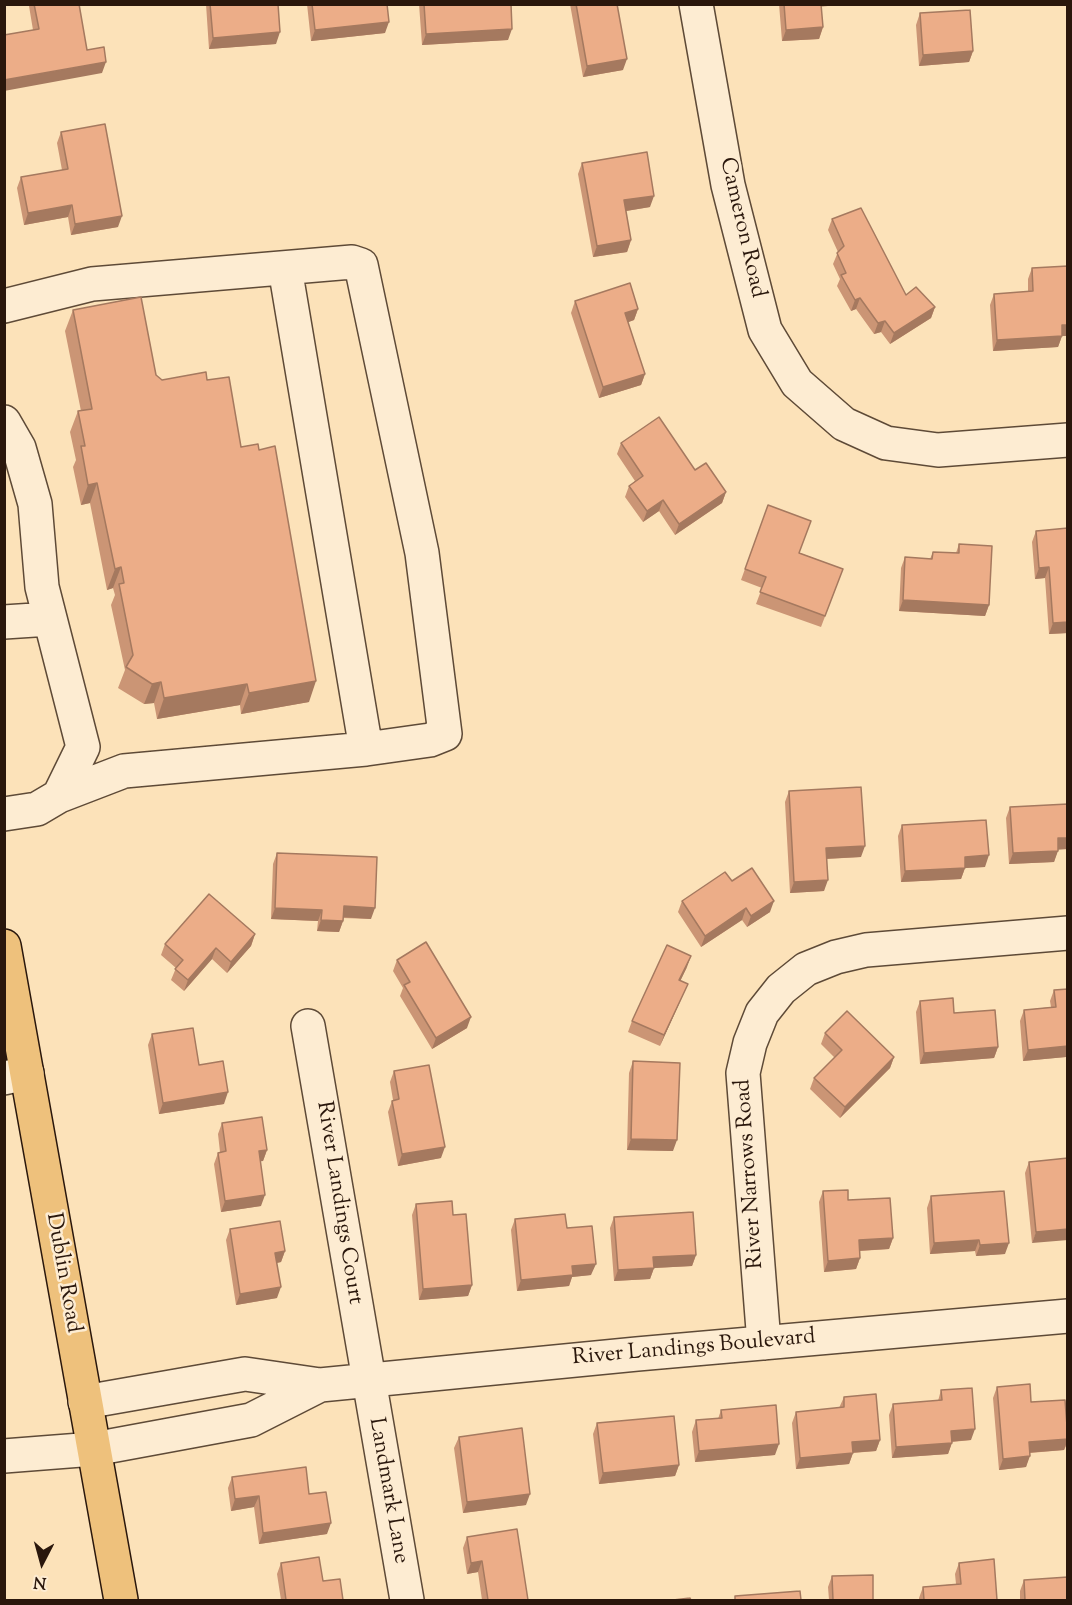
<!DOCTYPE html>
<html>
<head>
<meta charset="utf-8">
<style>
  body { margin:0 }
  #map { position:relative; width:1072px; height:1605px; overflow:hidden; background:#fce2b9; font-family:"Sorts Mill Goudy",serif }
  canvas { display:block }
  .frame { position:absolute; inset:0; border:6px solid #2a170c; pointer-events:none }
  .north { position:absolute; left:12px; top:1533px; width:60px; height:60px; -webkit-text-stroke:4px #fdecd2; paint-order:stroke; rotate:186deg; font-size:16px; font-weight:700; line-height:24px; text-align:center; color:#2a170c }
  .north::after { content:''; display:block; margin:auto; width:21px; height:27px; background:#2a170c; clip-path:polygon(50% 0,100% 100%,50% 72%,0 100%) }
</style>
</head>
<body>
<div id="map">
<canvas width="1072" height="1605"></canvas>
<div class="frame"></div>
<div class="north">N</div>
</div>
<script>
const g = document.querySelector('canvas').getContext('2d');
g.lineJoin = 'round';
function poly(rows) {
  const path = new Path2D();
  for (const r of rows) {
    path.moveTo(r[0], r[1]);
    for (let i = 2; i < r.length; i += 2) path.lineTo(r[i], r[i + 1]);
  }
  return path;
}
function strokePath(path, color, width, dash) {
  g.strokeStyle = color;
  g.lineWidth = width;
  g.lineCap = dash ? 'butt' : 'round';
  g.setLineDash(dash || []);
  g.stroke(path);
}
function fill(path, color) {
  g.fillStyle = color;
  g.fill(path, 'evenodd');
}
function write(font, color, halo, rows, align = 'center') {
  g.font = font + ' "Sorts Mill Goudy",serif';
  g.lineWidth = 5;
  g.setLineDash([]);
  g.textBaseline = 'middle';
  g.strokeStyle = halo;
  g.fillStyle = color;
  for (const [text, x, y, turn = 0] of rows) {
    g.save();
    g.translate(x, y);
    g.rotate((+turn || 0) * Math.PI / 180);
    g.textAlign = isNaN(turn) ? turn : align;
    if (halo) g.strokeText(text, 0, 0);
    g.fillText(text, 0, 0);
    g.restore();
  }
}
const minor = poly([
  [696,4,728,185,765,330,797,383,844,424,886,443,938,450,1068,440],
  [285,268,366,749],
  [4,306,92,284,352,262,361,265,422,553,445,734,430,740,366,749,124,771,59,796],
  [4,422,19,448,35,504,42,587,83,747,59,796,37,809,4,814],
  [4,622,50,619],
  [308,1026,407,1600],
  [4,1078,27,1073],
  [764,1343,743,1073,750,1043,762,1013,781,989,806,969,836,957,866,950,1068,933],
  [85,1402,245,1374,320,1385,637,1354,1068,1316],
  [4,1456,94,1449,251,1420,320,1385]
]);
const major = poly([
  [4,946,121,1600]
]);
const wall = poly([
  [29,4,79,4,87,50,102,73,33,30,29,6],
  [206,4,278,4,276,44,209,49],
  [307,4,387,4,385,33,311,41],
  [419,4,511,4,508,40,422,45],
  [570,4,617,4,623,70,583,77],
  [779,4,829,4,828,6,821,6,823,27,819,39,782,41],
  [920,13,973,51,969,62,919,66,916,25],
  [61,132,118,227,71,235,68,217,24,225,17,188,21,177,62,170,57,143],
  [582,163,650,207,626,211,631,240,627,252,593,257,578,174],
  [832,219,906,295,935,307,931,318,890,344,881,332,874,334,856,309,851,311,837,286,840,279,833,264,838,252,828,230],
  [1068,266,1068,336,1062,336,1058,347,993,351,990,305,994,294,1028,292,1028,279,1032,268],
  [575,301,638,309,634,320,628,322,645,374,641,385,599,398,571,313],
  [73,310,162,380,207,380,241,447,309,702,241,714,240,705,157,719,154,703,144,704,118,688,125,670,111,605,115,595,113,588,107,590,90,503,81,505,73,467,76,460,70,432,78,411,81,411,65,331],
  [621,443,695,470,726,492,722,503,675,535,659,511,643,522,625,497,629,486,635,481,617,454],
  [768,505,800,553,843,569,821,627,756,604,762,588,741,580],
  [1068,528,1068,633,1049,634,1045,578,1035,579,1032,542,1036,531],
  [959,544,989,605,985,616,899,611,901,568,905,557,930,559,933,552,956,553],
  [789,791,861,857,827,859,824,891,790,893,785,802],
  [1068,804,1068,849,1058,849,1054,862,1009,864,1006,818,1010,807],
  [902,825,985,867,965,868,961,879,901,882,898,836],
  [277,853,371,919,343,918,343,921,339,932,317,931,318,921,271,919,273,864],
  [732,881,770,912,747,927,742,920,701,947,678,912,682,901],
  [255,934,251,946,227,973,212,959,184,991,171,980,176,968,161,955,165,944],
  [397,960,467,1028,432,1049,400,996,403,988,393,971],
  [687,967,680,981,688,984,683,995,660,1046,628,1032,632,1021],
  [1068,989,1068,1074,1067,1074,1066,1057,1023,1061,1020,1021,1024,1010,1051,1007,1050,1001,1054,990],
  [920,1001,954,1013,998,1047,994,1058,920,1064,916,1012],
  [825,1033,894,1057,890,1068,840,1118,810,1089,814,1078,835,1058,821,1044],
  [152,1034,199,1065,224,1104,159,1114,148,1045],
  [633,1061,673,1151,627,1150,629,1073],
  [394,1071,441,1158,398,1166,388,1112,392,1101,393,1100,390,1082],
  [222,1123,267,1150,263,1161,260,1161,261,1206,221,1212,214,1164,218,1153,220,1152,218,1134],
  [1068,1158,1032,1243,1025,1173,1029,1162],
  [823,1191,848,1200,893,1238,889,1249,860,1251,860,1258,856,1269,824,1272,819,1202],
  [931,1196,1005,1254,976,1256,975,1251,930,1254,927,1208],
  [416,1204,453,1215,472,1285,468,1296,419,1300,412,1215],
  [614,1217,696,1255,692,1266,654,1268,650,1279,614,1281,610,1228],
  [515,1219,567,1228,591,1275,572,1277,569,1286,517,1291,511,1230],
  [230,1229,285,1251,281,1262,277,1263,277,1298,236,1305,226,1240],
  [997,1387,1031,1402,1068,1427,1068,1442,1064,1450,1030,1453,1026,1467,999,1470,993,1398],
  [941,1390,971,1440,952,1442,948,1454,892,1458,889,1415,893,1404,938,1401],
  [844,1397,880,1440,876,1451,853,1453,849,1464,796,1469,792,1423,796,1412,839,1408],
  [721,1410,775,1455,695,1462,692,1432,696,1420,718,1419],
  [597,1423,679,1465,675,1476,599,1484,593,1434],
  [459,1437,526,1505,463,1513,454,1448],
  [232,1477,327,1534,259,1544,254,1507,231,1511,228,1488],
  [467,1537,528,1600,482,1600,478,1572,467,1574,463,1548],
  [281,1563,323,1581,343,1600,281,1600,277,1574],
  [959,1563,997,1600,919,1600,919,1598,923,1587,956,1584,955,1574],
  [832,1576,873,1600,829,1600,828,1587],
  [1024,1580,1068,1600,1020,1600,1020,1591]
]);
const shadedWall = poly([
  [817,4,829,4,828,6,816,7],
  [389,22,385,33,311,41,315,30],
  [823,27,819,39,782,41,786,30],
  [512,29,508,40,422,45,426,34],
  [280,32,276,44,209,49,213,38],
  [973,51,969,62,919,66,923,55],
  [627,59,623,70,583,77,587,66],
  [106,62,102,73,4,91,4,80],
  [654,196,650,207,620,212,624,200],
  [72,205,68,217,24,225,28,213],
  [122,216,118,227,71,235,75,224],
  [631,240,627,252,593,257,597,246],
  [860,298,856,309,851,311,855,300],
  [935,307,931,318,890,344,894,333],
  [638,309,634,320,621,325,625,313],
  [885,321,881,332,874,334,878,323],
  [1062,325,1068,325,1068,336,1062,336,1058,347,993,351,997,340],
  [645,374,641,385,599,398,603,387],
  [97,483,90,503,81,505,88,485],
  [726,492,722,503,675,535,679,524],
  [663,500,659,511,643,522,647,511],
  [121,567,113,588,107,590,115,569],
  [1049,567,1045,578,1035,579,1039,568],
  [903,600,989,605,985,616,899,611],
  [1068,622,1068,633,1049,634,1053,623],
  [316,681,309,702,241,714,249,693],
  [161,682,154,703,144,704,152,684],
  [247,684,240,705,157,719,164,698],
  [1058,838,1068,838,1068,849,1054,850],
  [865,846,861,857,822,859,826,848],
  [1058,851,1054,862,1009,864,1013,853],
  [989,855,985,867,965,868,961,879,901,882,905,871,965,857],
  [828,880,824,891,790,893,794,882],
  [774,901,770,912,747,927,751,916],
  [344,906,375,908,371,919,340,917],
  [275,908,322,910,318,921,271,919],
  [746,908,742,920,701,947,705,936],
  [321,920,343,921,339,932,317,931],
  [255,934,251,946,227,973,231,962],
  [216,948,212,959,184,991,188,980],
  [691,956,687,967,675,992,679,980],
  [688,984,683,995,660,1046,664,1035],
  [471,1017,467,1028,432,1049,436,1038],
  [1068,1046,1068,1052,1066,1057,1023,1061,1028,1050],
  [998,1047,994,1058,920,1064,924,1053],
  [894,1057,890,1068,840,1118,845,1107],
  [228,1092,224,1104,159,1114,163,1103],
  [631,1139,677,1140,673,1151,627,1150],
  [445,1147,441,1158,398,1166,402,1154],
  [267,1150,263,1161,255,1162,259,1151],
  [265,1195,261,1206,221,1212,225,1201],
  [1068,1229,1068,1240,1032,1243,1036,1232],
  [893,1238,889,1249,855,1251,859,1240],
  [979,1240,975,1251,930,1254,934,1243],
  [1009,1243,1005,1254,976,1256,980,1245],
  [285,1251,281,1262,271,1264,275,1253],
  [696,1255,692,1266,654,1268,650,1279,614,1281,618,1270,653,1257],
  [860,1258,856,1269,824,1272,828,1261],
  [596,1264,591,1275,572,1277,569,1286,517,1291,521,1280,572,1266],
  [472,1285,468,1296,419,1300,423,1289],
  [281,1287,277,1298,236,1305,240,1294],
  [975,1429,971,1440,947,1442,951,1431],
  [1068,1439,1064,1450,1025,1453,1029,1442],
  [880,1440,876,1451,848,1453,852,1442],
  [952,1443,948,1454,892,1458,896,1447],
  [779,1444,775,1455,695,1462,699,1451],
  [853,1453,849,1464,796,1469,800,1458],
  [1030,1456,1026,1467,999,1470,1003,1459],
  [679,1465,675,1476,599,1484,603,1473],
  [530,1494,526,1505,463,1513,467,1502],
  [259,1496,254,1507,231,1511,235,1499],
  [331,1523,327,1534,259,1544,263,1533],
  [482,1561,478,1572,467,1574,471,1563]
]);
const building = poly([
  [34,4,79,4,87,50,104,47,106,62,4,80,4,35,39,29,34,4],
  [210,4,278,4,280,32,213,38,210,4],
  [312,4,387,4,389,22,315,30,312,4],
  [424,4,511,4,512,29,426,34,424,4],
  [576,4,617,4,627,59,587,66,576,4],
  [784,4,821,4,823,27,786,30,784,4],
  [970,10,973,51,923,55,920,13,970,10],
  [105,124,122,216,75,224,72,205,28,213,21,177,68,169,61,132,105,124],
  [647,152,654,196,624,200,631,240,597,246,582,163,647,152],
  [861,208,906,295,916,287,935,307,894,333,885,321,878,323,860,298,855,300,841,275,846,273,837,253,844,246,832,219,861,208],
  [1068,266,1068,325,1062,325,1062,336,997,340,994,294,1033,291,1032,268,1068,266],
  [630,283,638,309,625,313,645,374,603,387,575,301,630,283],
  [141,297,156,375,162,380,206,372,207,380,229,377,241,447,258,444,259,450,275,446,316,681,249,693,247,684,164,698,161,682,152,684,126,667,133,655,119,584,124,583,121,567,115,569,97,483,88,485,81,446,85,446,78,411,92,409,73,310,141,297],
  [659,417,695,470,706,463,726,492,679,524,663,500,647,511,629,486,643,476,621,443,659,417],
  [768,505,811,521,799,553,843,569,825,616,760,592,766,577,745,569,768,505],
  [1068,528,1068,622,1053,623,1049,567,1039,568,1036,531,1068,528],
  [959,544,992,546,989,605,903,600,905,557,932,559,933,552,959,553,959,544],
  [861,787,865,846,826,848,828,880,794,882,789,791,861,787],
  [1068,804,1068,838,1058,838,1058,851,1013,853,1010,807,1068,804],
  [986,820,989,855,965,857,965,868,905,871,902,825,986,820],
  [277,853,377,857,375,908,344,906,343,921,321,920,322,910,275,908,277,853],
  [752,868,774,901,751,916,746,908,705,936,682,901,725,872,732,881,752,868],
  [209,894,255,934,231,962,216,948,188,980,175,969,183,960,165,944,209,894],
  [426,942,471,1017,436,1038,404,985,410,982,397,960,426,942],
  [667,945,691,956,679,980,688,984,664,1035,632,1021,667,945],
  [1068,989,1068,1046,1028,1050,1024,1010,1056,1007,1054,990,1068,989],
  [953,998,954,1013,995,1010,998,1047,924,1053,920,1001,953,998],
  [847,1011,894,1057,845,1107,814,1078,842,1050,825,1033,847,1011],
  [193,1028,199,1065,223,1061,228,1092,163,1103,152,1034,193,1028],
  [633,1061,680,1063,677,1140,631,1139,633,1061],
  [429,1065,445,1147,402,1154,392,1101,399,1099,394,1071,429,1065],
  [262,1117,267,1150,259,1151,265,1195,225,1201,218,1153,226,1151,222,1123,262,1117],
  [1068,1158,1068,1229,1036,1232,1029,1162,1068,1158],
  [848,1190,848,1200,890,1198,893,1238,859,1240,860,1258,828,1261,823,1191,848,1190],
  [1004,1191,1009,1243,980,1245,979,1240,934,1243,931,1196,1004,1191],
  [452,1201,453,1215,466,1214,472,1285,423,1289,416,1204,452,1201],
  [693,1212,696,1255,653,1257,654,1268,618,1270,614,1217,693,1212],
  [565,1214,567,1228,592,1226,596,1264,572,1266,573,1275,521,1280,515,1219,565,1214],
  [280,1221,285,1251,275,1253,281,1287,240,1294,230,1229,280,1221],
  [1030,1384,1031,1402,1065,1400,1068,1439,1029,1442,1030,1456,1003,1459,997,1387,1030,1384],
  [972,1388,975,1429,951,1431,952,1443,896,1447,893,1404,942,1400,941,1390,972,1388],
  [876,1394,880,1440,852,1442,853,1453,800,1458,796,1412,844,1407,844,1397,876,1394],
  [776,1405,779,1444,699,1451,696,1420,722,1418,721,1410,776,1405],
  [674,1416,679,1465,603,1473,597,1423,674,1416],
  [522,1428,530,1494,467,1502,459,1437,522,1428],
  [306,1467,309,1494,326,1492,331,1523,263,1533,259,1496,235,1499,232,1477,306,1467],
  [517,1529,528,1600,488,1600,482,1561,471,1563,467,1537,517,1529],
  [319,1557,323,1581,340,1579,343,1600,286,1600,281,1563,319,1557],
  [994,1559,997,1600,924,1600,923,1587,961,1584,959,1563,994,1559],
  [873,1575,873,1600,833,1600,832,1576,873,1575],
  [1068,1577,1068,1600,1025,1600,1024,1580,1068,1577],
  [800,1591,801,1600,735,1600,735,1596,800,1591],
  [690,1598,691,1600,673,1600,690,1598]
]);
const streetNames = [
  ["Cameron Road",741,228,77],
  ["River Narrows Road",751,1174,-94],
  ["River Landings Court",338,1203,81],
  ["Dublin Road",62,1273,80],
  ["River Landings Boulevard",694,1349,-5],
  ["Landmark Lane",387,1491,80]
];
strokePath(minor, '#5e4a37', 36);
strokePath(major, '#2a170c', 36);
strokePath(minor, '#fdecd2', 33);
strokePath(major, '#eec17c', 33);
fill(wall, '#cb9575');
fill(shadedWall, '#a5795f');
fill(building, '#ecad88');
strokePath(building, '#a5795f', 1.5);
write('22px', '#2a170c', '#fdecd2', streetNames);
</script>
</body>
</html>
